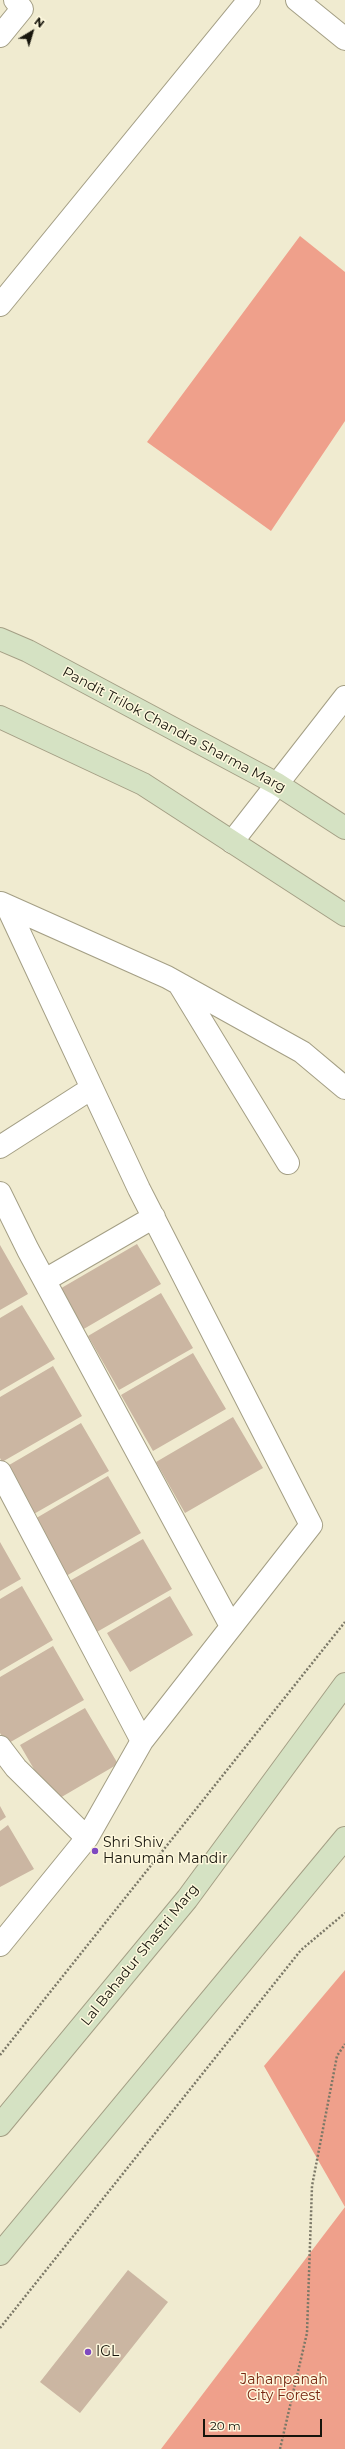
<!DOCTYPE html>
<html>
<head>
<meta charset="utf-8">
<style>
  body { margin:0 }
  #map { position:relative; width:345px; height:2449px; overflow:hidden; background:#f0ebd0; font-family:Montserrat,sans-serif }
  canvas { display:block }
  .north { position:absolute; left:12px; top:12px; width:40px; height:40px; -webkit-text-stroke:3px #fef8dd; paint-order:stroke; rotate:38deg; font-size:11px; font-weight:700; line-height:16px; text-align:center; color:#17150c }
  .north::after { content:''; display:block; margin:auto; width:14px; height:18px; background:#17150c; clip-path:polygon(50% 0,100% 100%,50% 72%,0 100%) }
  .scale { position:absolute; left:203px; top:2419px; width:119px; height:18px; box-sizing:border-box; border:2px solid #17150c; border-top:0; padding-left:5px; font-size:12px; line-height:14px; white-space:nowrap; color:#17150c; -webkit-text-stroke:3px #fef8dd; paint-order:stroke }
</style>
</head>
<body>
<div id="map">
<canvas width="345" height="2449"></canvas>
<div class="north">N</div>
<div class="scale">20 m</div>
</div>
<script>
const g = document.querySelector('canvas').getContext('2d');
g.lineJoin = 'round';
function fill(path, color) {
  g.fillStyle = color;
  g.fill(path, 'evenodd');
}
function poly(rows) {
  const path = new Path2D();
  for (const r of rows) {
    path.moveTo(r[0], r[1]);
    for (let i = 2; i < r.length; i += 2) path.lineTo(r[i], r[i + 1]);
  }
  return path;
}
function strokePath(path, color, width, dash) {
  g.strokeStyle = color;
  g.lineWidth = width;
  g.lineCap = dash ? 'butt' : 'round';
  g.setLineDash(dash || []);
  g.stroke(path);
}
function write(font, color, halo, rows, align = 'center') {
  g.font = font + ' Montserrat,sans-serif';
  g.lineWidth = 3;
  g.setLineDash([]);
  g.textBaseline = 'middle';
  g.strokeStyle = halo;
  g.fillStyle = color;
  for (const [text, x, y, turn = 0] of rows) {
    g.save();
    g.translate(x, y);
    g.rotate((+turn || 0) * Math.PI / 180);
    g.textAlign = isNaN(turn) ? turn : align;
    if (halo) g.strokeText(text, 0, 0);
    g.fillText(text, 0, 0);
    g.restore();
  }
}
const green = poly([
  [300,236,345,272,345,421,271,531,147,442],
  [345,1970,345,2449,161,2449,345,2207,264,2066]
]);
const building = poly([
  [137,1244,161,1284,82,1330,58,1290],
  [0,1245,28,1294,0,1310],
  [161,1293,193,1348,119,1390,88,1336],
  [22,1305,55,1359,0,1391,0,1318],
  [193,1353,226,1409,153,1451,121,1395],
  [53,1366,82,1416,2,1462,0,1458,0,1397],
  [233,1417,263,1468,185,1513,156,1462],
  [81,1423,109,1471,32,1515,4,1468],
  [108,1476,141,1533,66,1576,33,1520],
  [143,1539,172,1589,95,1633,66,1583],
  [0,1542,21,1579,0,1591],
  [22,1586,53,1640,0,1671,0,1599],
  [170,1596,193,1635,130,1672,107,1633],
  [53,1646,84,1700,7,1744,0,1733,0,1677],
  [85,1708,118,1764,53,1802,20,1745],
  [0,1806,6,1817,0,1821],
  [8,1825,34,1869,0,1887,0,1831],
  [128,2270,168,2302,80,2413,40,2382]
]);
const path = poly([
  [0,2055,345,1622],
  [0,2328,301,1950,345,1913],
  [280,2449,307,2333,312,2186,337,2056,345,2044]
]);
const minor = poly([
  [297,0,345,39],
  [0,36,22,9,15,0],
  [0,305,249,0],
  [232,842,345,697],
  [1,903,167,977,302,1052,345,1088],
  [179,984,288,1163],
  [0,1147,92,1088],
  [0,1193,28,1250,231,1626],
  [45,1280,154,1217],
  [0,1472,142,1741],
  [0,1747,16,1768,87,1838],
  [0,1945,87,1838,142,1741,311,1525,139,1189,7,906]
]);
const secondary = poly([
  [0,639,28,651,277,784,345,828],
  [0,717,143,784,345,915],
  [0,2125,187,1899,345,1684],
  [0,2254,345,1838]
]);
const markers = [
  [95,1851,4,"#7e49c0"],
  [88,2352,4,"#7e49c0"]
];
const streetNames = [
  ["Pandit Trilok Chandra Sharma Marg",174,730,28],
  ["Lal Bahadur Shastri Marg",140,1955,-51]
];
const poiNames = [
  ["Shri Shiv",103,1843],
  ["Hanuman Mandir",103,1859],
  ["IGL",96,2352]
];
const parkNames = [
  ["Jahanpanah",284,2380],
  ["City Forest",284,2396]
];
fill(green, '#efa08b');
fill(building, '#cbb6a2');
strokePath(minor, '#a49f85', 24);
strokePath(secondary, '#a49f85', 24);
strokePath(path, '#7b7867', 2.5, [2, 2]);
strokePath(minor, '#fff', 22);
strokePath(secondary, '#d5e2c3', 22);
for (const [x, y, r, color] of markers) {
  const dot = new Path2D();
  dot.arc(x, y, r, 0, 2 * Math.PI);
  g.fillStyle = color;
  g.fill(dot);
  strokePath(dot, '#fef8dd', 1.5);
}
write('14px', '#17150c', '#fef8dd', streetNames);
write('14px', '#17150c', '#fef8dd', poiNames, 'left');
write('14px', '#782611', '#fef8dd', parkNames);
</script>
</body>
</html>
